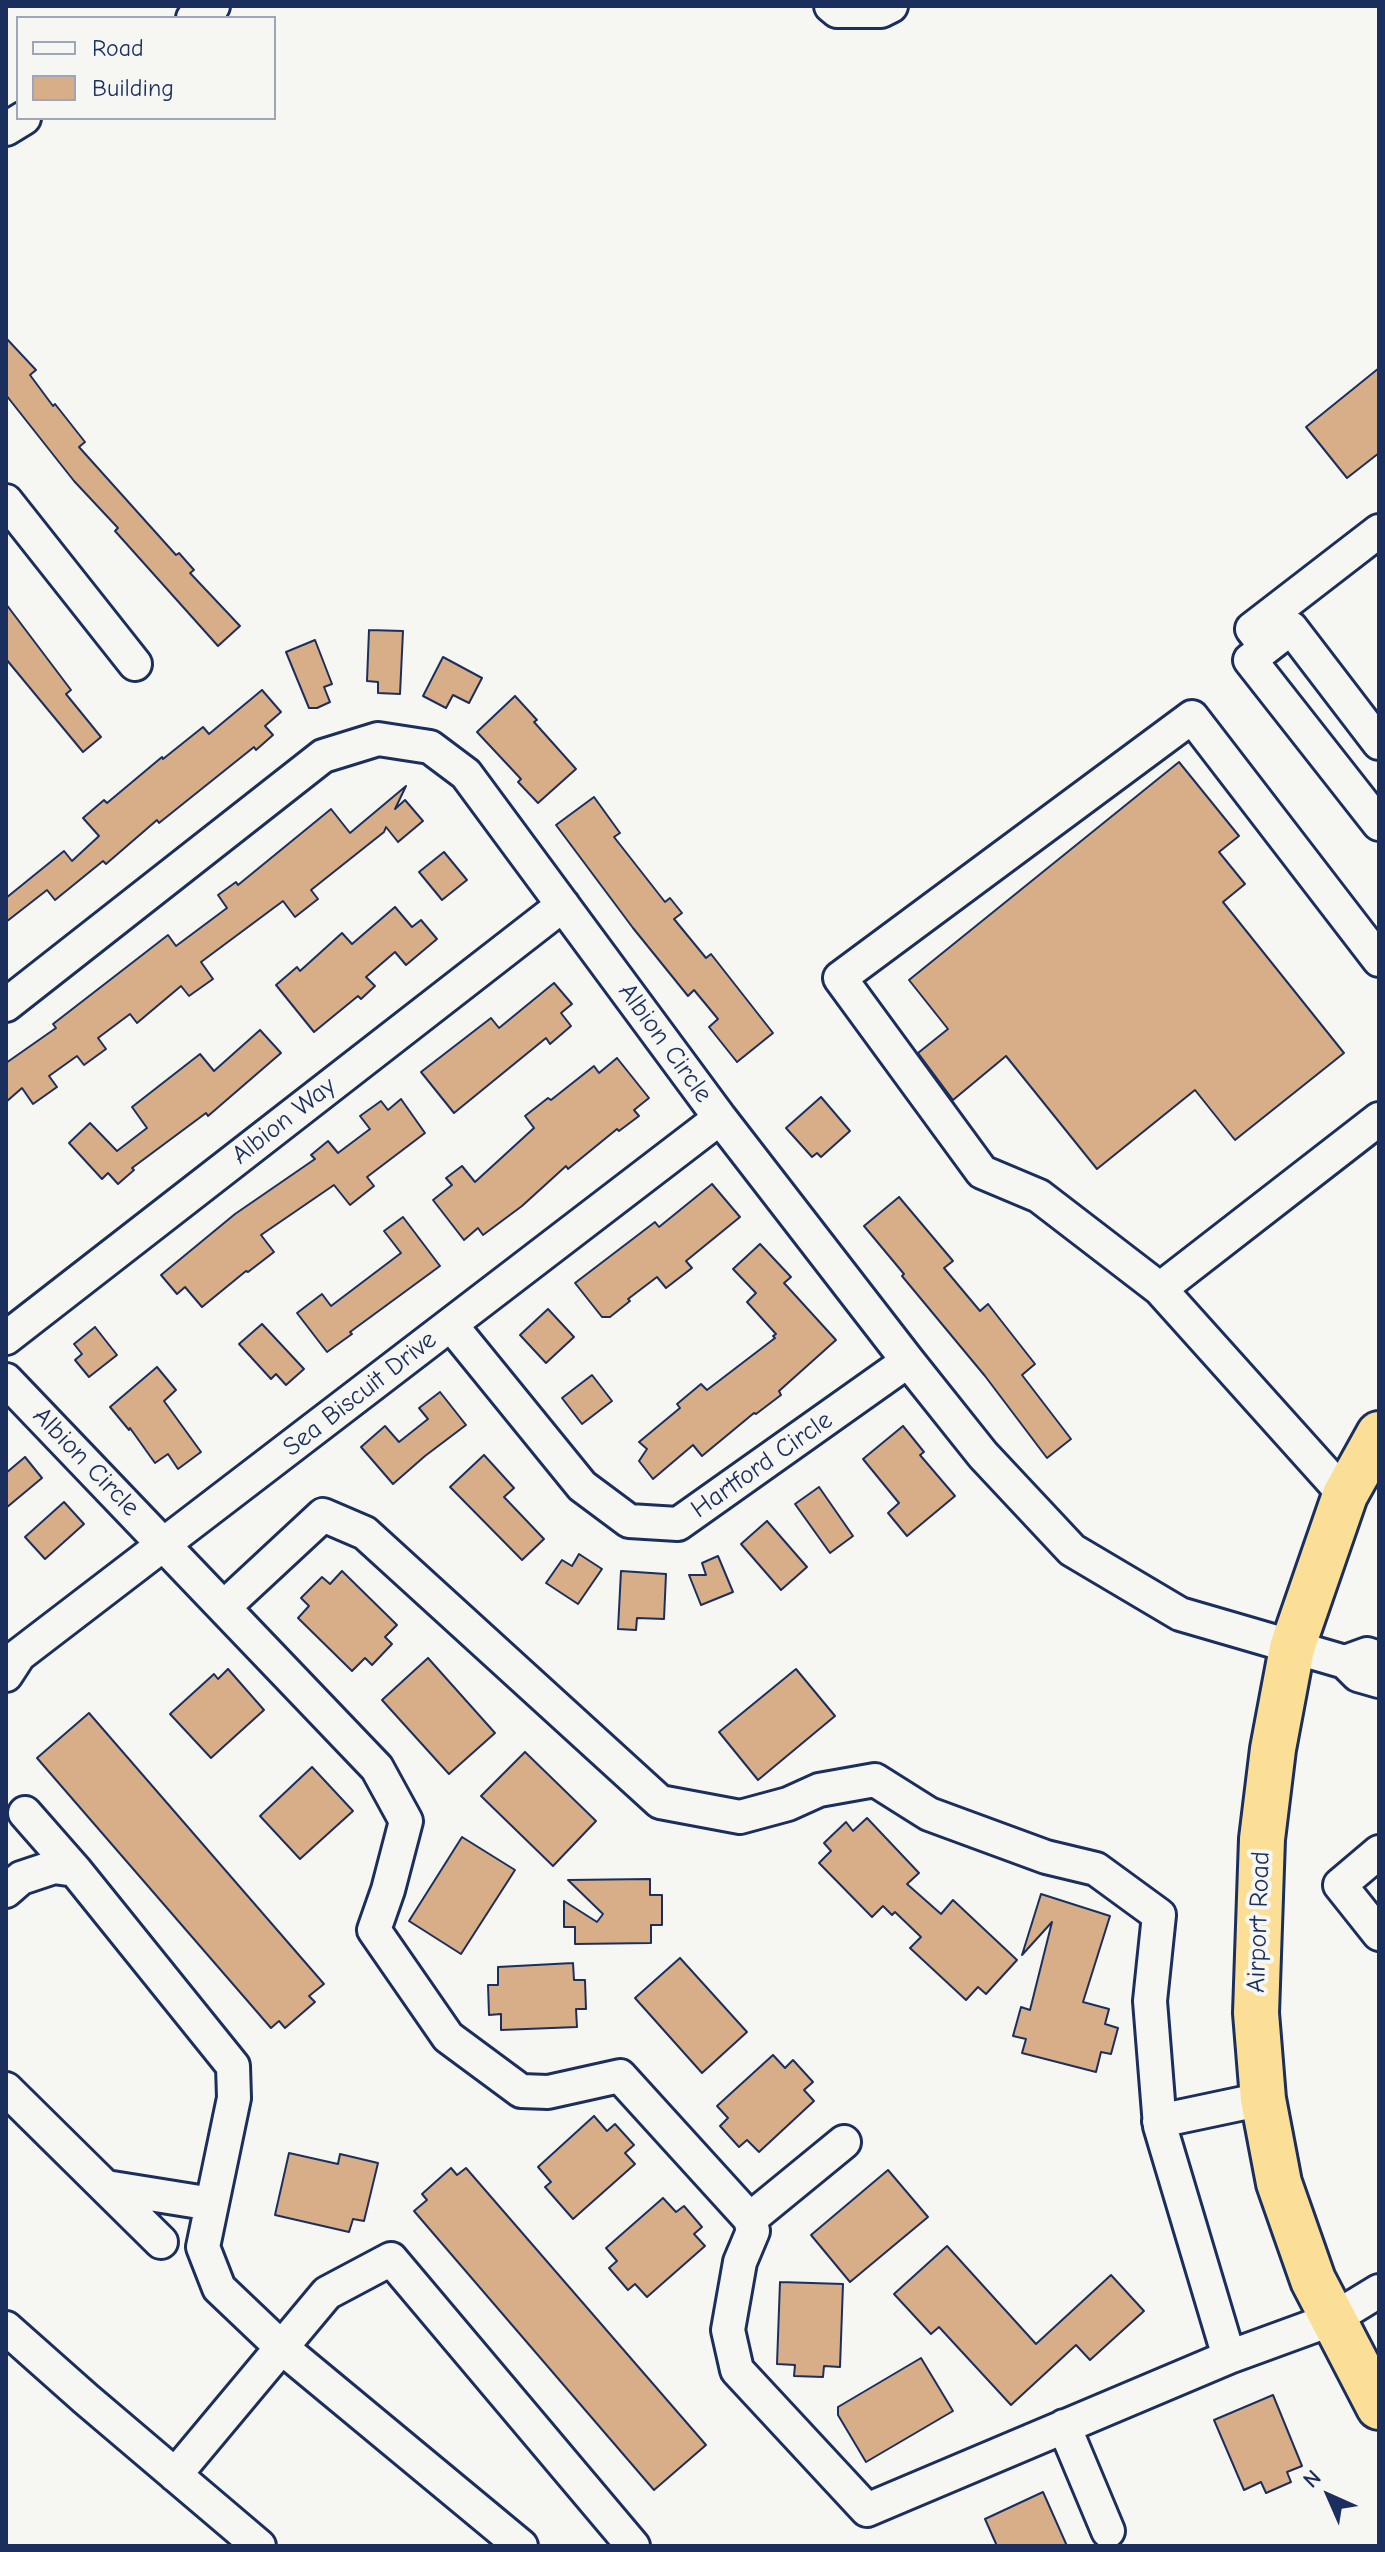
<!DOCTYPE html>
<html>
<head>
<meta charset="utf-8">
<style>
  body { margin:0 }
  #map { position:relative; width:1385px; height:2552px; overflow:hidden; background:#f6f6f2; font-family:"Comic Neue",sans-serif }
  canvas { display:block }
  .frame { position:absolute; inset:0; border:8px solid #1b2f5e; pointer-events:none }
  .legend { position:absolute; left:16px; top:16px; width:260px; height:104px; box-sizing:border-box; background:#f6f6f2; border:2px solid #9ea6b7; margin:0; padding:10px 14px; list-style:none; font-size:24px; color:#1b2f5e }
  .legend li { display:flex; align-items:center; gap:16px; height:40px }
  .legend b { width:40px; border:2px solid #9ea6b7 }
  .north { position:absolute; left:1289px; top:2456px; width:80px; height:80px; -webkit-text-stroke:6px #f6f6f2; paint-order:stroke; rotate:315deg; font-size:22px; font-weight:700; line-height:32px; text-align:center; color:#1b2f5e }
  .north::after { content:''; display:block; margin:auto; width:28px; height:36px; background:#1b2f5e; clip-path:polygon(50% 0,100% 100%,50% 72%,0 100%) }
</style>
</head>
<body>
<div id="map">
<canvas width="1385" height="2552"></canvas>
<div class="frame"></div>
<ul class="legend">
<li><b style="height:10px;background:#f6f6f2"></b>Road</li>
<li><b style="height:22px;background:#d7ae88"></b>Building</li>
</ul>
<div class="north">N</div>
</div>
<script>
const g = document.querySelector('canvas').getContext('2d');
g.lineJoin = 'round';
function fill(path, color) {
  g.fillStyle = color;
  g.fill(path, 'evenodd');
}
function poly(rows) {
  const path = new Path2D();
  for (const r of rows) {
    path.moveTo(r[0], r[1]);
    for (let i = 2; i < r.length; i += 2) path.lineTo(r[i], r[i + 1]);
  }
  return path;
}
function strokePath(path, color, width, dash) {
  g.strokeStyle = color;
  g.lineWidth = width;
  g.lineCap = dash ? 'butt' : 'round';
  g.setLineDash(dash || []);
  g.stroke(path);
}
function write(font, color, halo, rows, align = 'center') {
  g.font = font + ' "Comic Neue",sans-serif';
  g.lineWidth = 8;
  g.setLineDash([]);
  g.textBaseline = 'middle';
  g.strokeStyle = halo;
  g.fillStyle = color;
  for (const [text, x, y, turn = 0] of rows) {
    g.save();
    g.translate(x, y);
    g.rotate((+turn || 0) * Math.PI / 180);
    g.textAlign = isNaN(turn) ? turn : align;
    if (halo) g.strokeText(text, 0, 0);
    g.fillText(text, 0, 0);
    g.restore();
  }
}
const building = poly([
  [6,338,36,370,30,375,53,406,55,404,85,442,79,447,176,555,179,553,194,570,190,573,240,626,218,646,115,531,118,528,74,481,6,395,6,338],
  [1379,368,1379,453,1347,478,1306,427,1379,368],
  [6,604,71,690,66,694,101,737,83,752,6,659,6,604],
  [369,630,403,631,400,694,378,693,378,682,367,681,369,630],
  [315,640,332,684,324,687,330,702,317,708,309,708,286,652,315,640],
  [443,657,482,678,469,703,453,695,446,708,423,696,443,657],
  [262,690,281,712,265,726,273,735,256,750,254,747,159,823,157,820,106,864,103,861,55,900,47,890,6,922,6,898,64,851,72,861,99,836,83,818,104,800,107,803,162,757,163,759,203,727,209,734,262,690],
  [515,696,537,720,534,722,576,769,538,803,518,782,521,779,477,732,515,696],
  [1179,762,1239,836,1219,852,1245,884,1223,902,1344,1053,1235,1140,1195,1090,1097,1169,1006,1056,953,1100,918,1053,948,1029,909,980,1179,762],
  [406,786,395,809,405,800,423,821,398,842,386,827,384,832,311,890,318,899,295,917,283,901,201,962,213,979,189,996,181,986,137,1023,130,1014,98,1038,106,1049,84,1065,77,1056,49,1076,57,1087,33,1104,22,1088,6,1102,6,1063,56,1028,53,1024,168,935,176,946,227,908,218,895,236,882,238,885,331,809,350,833,406,786],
  [594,797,620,833,614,837,665,902,670,898,682,913,674,919,706,958,711,954,773,1033,737,1062,709,1027,718,1019,694,990,688,996,633,928,556,825,594,797],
  [444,852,467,880,442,900,419,872,444,852],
  [395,907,412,927,421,920,437,939,406,965,395,952,366,977,375,986,361,999,358,996,314,1032,276,985,297,967,300,971,342,933,352,944,395,907],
  [554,983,572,1004,561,1013,571,1026,550,1044,546,1038,454,1113,421,1072,491,1018,499,1028,554,983],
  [260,1030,281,1053,208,1116,206,1113,132,1168,134,1170,118,1184,108,1173,102,1179,69,1143,90,1123,117,1151,147,1128,132,1107,200,1054,214,1071,260,1030],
  [617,1058,649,1098,634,1110,639,1116,619,1131,617,1129,568,1169,566,1166,522,1206,483,1235,478,1228,464,1240,433,1200,452,1185,446,1178,462,1166,475,1182,534,1128,525,1116,548,1098,551,1100,594,1066,599,1073,617,1058],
  [821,1097,850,1131,821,1157,817,1153,812,1157,786,1128,821,1097],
  [401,1099,425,1133,367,1177,374,1186,350,1205,334,1185,261,1235,274,1252,248,1272,246,1271,202,1307,185,1287,177,1294,161,1275,235,1214,315,1159,311,1155,328,1141,338,1153,370,1129,360,1116,381,1101,388,1110,401,1099],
  [712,1184,740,1217,686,1261,692,1268,666,1288,657,1277,628,1299,630,1301,610,1317,602,1317,575,1283,655,1222,659,1227,712,1184],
  [899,1197,953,1261,944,1268,980,1311,988,1304,1035,1364,1022,1375,1071,1439,1047,1458,985,1376,902,1276,904,1274,864,1226,899,1197],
  [403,1217,440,1266,350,1332,352,1334,327,1352,297,1313,322,1294,331,1306,401,1253,384,1231,403,1217],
  [760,1244,791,1277,784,1283,836,1340,779,1391,781,1395,756,1414,754,1413,702,1456,693,1445,653,1479,639,1461,647,1449,639,1442,680,1408,677,1404,701,1384,707,1390,775,1338,773,1336,776,1334,747,1302,756,1293,733,1269,760,1244],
  [548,1309,574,1337,546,1363,520,1335,548,1309],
  [262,1324,304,1369,286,1385,276,1374,271,1379,239,1344,262,1324],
  [95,1327,117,1355,89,1377,75,1360,82,1354,74,1344,95,1327],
  [157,1367,176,1390,164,1401,201,1452,178,1469,168,1454,155,1463,130,1428,129,1430,110,1407,157,1367],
  [592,1375,612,1401,582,1424,562,1398,592,1375],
  [440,1392,466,1425,425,1456,393,1484,361,1447,385,1426,399,1442,428,1419,419,1408,440,1392],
  [903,1426,924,1452,920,1455,955,1496,907,1536,888,1513,899,1503,863,1459,903,1426],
  [484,1455,514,1488,504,1497,544,1539,522,1560,450,1487,484,1455],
  [25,1457,42,1478,6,1508,6,1473,25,1457],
  [819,1487,853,1536,830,1553,795,1504,819,1487],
  [64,1502,84,1524,45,1559,25,1537,64,1502],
  [767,1521,807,1567,781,1590,741,1544,767,1521],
  [579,1554,602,1569,578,1604,546,1583,562,1560,572,1566,579,1554],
  [718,1556,733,1592,701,1605,689,1575,706,1575,702,1563,718,1556],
  [342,1571,397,1625,385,1637,392,1644,372,1665,365,1658,352,1671,298,1618,309,1606,301,1598,322,1577,330,1584,342,1571],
  [621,1571,666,1574,664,1619,637,1618,636,1630,618,1629,621,1571],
  [428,1658,495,1733,449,1774,382,1700,428,1658],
  [228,1669,264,1710,211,1758,170,1714,214,1674,218,1679,228,1669],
  [796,1669,835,1716,758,1780,719,1732,796,1669],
  [89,1713,324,1984,309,1996,315,2002,285,2028,279,2021,271,2028,37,1758,89,1713],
  [525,1752,596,1821,553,1866,481,1796,525,1752],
  [312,1767,353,1811,300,1859,260,1816,312,1767],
  [867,1818,919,1873,907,1884,941,1914,953,1900,1017,1960,986,1994,978,1987,966,2000,910,1948,921,1937,895,1912,892,1915,883,1906,872,1917,819,1863,831,1851,824,1843,846,1822,853,1831,867,1818],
  [462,1837,515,1870,461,1954,409,1921,462,1837],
  [650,1879,650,1895,662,1895,662,1925,651,1925,651,1943,575,1944,575,1927,564,1927,564,1901,597,1922,603,1914,568,1880,650,1879],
  [1041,1894,1110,1916,1083,2002,1109,2009,1105,2024,1118,2028,1111,2054,1101,2052,1096,2072,1022,2053,1026,2039,1013,2036,1021,2007,1030,2010,1052,1922,1022,1955,1041,1894],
  [680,1958,747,2032,702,2073,635,1998,680,1958],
  [573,1963,574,1980,585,1980,586,2009,576,2009,577,2027,501,2030,501,2014,489,2015,488,1985,498,1985,498,1967,573,1963],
  [773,2055,785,2068,793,2060,813,2082,804,2090,814,2101,759,2152,747,2140,739,2147,720,2126,728,2118,717,2106,773,2055],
  [594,2116,607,2131,615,2124,634,2145,625,2153,635,2164,573,2219,545,2187,551,2182,538,2167,594,2116],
  [289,2153,338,2164,340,2154,378,2163,364,2221,353,2219,349,2232,275,2215,289,2153],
  [451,2168,457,2175,466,2168,706,2445,654,2490,414,2211,427,2200,422,2194,451,2168],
  [888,2170,928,2217,850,2282,811,2235,888,2170],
  [663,2198,676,2212,684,2206,702,2227,694,2234,705,2246,647,2297,635,2284,628,2290,609,2268,617,2261,606,2248,663,2198],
  [947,2246,1036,2344,1111,2275,1144,2311,1090,2360,1076,2345,1011,2405,939,2327,931,2334,894,2294,947,2246],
  [780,2282,843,2284,840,2367,824,2366,823,2377,794,2376,795,2365,777,2364,780,2282],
  [921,2358,953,2411,866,2462,838,2415,838,2407,921,2358],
  [1273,2395,1302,2466,1287,2472,1291,2482,1266,2493,1261,2482,1244,2490,1214,2420,1273,2395],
  [1043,2492,1067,2546,997,2546,985,2519,1043,2492]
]);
const minor = poly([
  [831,6,837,11,881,11,891,6],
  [193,18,213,6],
  [6,129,24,118],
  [6,501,135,664],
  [1266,647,1252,629,1379,531],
  [1379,743,1291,628,1250,660,1379,824],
  [6,1005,323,756,378,739,430,747,466,774,720,1118,908,1361,983,1455,1072,1550,1180,1614,1345,1662,1358,1675,1379,1681],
  [1160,1289,1379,1119],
  [451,1325,582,1486,629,1521,678,1524,908,1361],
  [6,1338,563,905],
  [6,1380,377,1768,406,1821,388,1890,374,1930,448,2037,521,2091,548,2092,620,2076,750,2219,753,2231,740,2262,728,2330,737,2370,867,2510,1229,2357,1333,2319,1379,2291],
  [1345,1495,1160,1289,1039,1196,982,1172,840,978,1192,717,1379,960],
  [224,1607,323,1515,365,1533,660,1802,740,1817,788,1804,819,1790,875,1780,929,1814,1046,1857,1096,1869,1159,1915,1150,2001,1160,2126,1229,2357],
  [1345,1662,1367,1654,1379,1658],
  [6,1675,19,1655,720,1118],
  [25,1813,75,1870],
  [1379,1852,1340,1885,1379,1934],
  [6,1891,21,1878,54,1867,75,1870,233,2066,234,2098,203,2247,219,2288,281,2347,521,2546],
  [6,2089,161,2242],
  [1159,2121,1263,2099],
  [106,2187,212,2204],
  [750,2219,844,2142],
  [6,2328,86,2399,259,2546],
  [1064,2426,1108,2531],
  [175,2475,327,2293,391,2259,633,2546]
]);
const highway = poly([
  [1379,1434,1345,1495,1292,1648,1273,1749,1262,1839,1256,2013,1263,2099,1279,2183,1313,2280,1379,2407]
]);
const streetNames = [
  ["Albion Circle",665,1043,54],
  ["Albion Way",284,1121,-38],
  ["Sea Biscuit Drive",360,1394,-38],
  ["Albion Circle",86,1462,46],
  ["Hartford Circle",762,1465,-35],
  ["Airport Road",1259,1922,-88]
];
fill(building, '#d7ae88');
strokePath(building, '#1b2f5e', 2);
strokePath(minor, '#1b2f5e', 38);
strokePath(highway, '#1b2f5e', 50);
strokePath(minor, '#f6f6f2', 32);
strokePath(highway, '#fbdf96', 44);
write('26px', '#1b2f5e', '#f6f6f2', streetNames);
</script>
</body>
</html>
